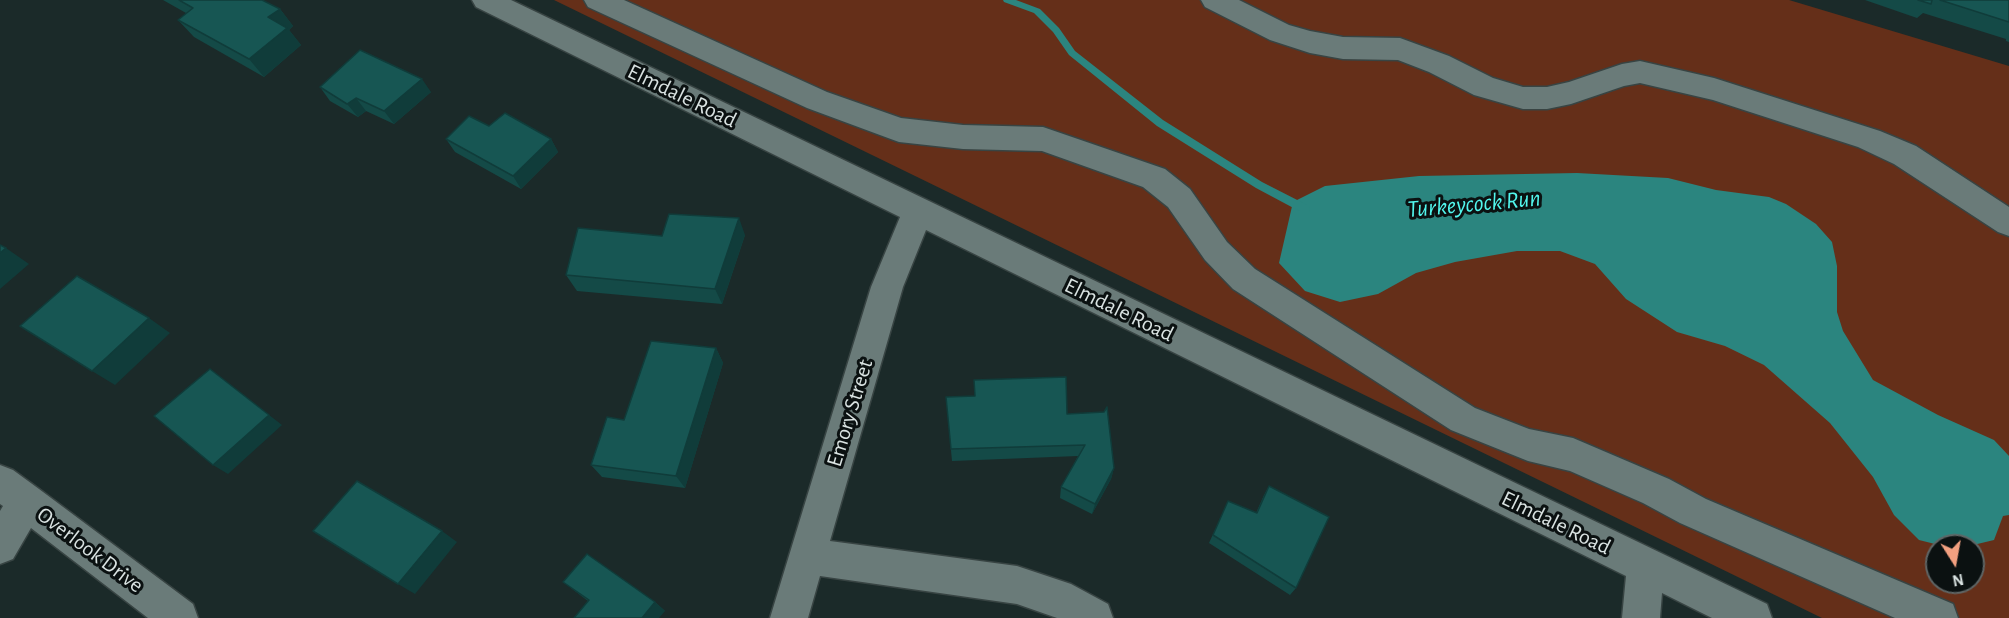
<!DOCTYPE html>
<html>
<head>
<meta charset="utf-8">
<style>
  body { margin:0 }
  #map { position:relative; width:2009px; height:618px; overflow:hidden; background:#1b2a29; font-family:"Alegreya Sans",sans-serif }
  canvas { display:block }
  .north { position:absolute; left:1925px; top:534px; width:60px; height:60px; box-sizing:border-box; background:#0b1111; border:2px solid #5e6565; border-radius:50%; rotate:169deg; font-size:16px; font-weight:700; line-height:24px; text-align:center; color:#dae3e2 }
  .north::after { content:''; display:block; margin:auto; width:21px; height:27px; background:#f2a080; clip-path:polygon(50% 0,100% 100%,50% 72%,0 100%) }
</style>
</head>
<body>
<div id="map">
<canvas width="2009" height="618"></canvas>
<div class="north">N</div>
</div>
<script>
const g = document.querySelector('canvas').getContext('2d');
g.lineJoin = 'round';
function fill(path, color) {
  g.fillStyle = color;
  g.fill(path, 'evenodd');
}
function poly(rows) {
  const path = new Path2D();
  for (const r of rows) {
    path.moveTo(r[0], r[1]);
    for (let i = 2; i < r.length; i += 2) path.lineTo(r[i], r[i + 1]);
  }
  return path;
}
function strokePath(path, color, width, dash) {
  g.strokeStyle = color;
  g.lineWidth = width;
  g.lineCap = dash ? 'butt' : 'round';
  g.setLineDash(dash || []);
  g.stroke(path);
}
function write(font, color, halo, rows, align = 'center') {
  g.font = font + ' "Alegreya Sans",sans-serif';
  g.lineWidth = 6;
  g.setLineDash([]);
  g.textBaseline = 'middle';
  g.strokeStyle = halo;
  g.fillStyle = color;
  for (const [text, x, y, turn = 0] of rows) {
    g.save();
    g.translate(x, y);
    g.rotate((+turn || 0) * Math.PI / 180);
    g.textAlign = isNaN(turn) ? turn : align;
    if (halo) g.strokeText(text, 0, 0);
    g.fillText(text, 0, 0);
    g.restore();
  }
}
const green = poly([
  [554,0,1789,0,2009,66,2009,618,1822,618],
  [1937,546,1973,546,1973,582,1937,582]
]);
const water = poly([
  [1577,173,1668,178,1716,190,1769,197,1786,204,1816,224,1832,242,1837,266,1837,312,1843,331,1873,380,1938,415,1994,440,2009,456,2009,515,2003,516,1994,540,1969,546,1943,546,1919,540,1894,515,1873,477,1830,423,1764,365,1725,346,1677,332,1626,299,1595,264,1560,251,1517,251,1455,262,1416,273,1378,294,1340,302,1305,291,1279,263,1293,202,1325,186,1419,176]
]);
const stream = poly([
  [1003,0,1016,0,1040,9,1059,28,1075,51,1163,120,1262,182,1309,206,1310,209,1309,212,1301,212,1256,188,1157,126,1069,55,1053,32,1034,13,1004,2,1003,0]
]);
const minor = poly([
  [472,0,511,0,1767,604,1772,618,1712,618,1662,593,1660,618,1622,618,1626,576,926,230,903,287,830,541,1017,566,1071,584,1108,604,1113,618,1057,618,1017,604,820,576,808,618,770,618,871,287,900,217,476,7,472,0],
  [584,0,624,0,827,92,901,118,963,125,1043,127,1165,169,1190,189,1227,242,1255,269,1475,408,1529,429,1573,438,1669,479,1706,499,1953,604,1958,618,1895,618,1680,523,1643,503,1570,471,1528,461,1451,430,1233,289,1205,260,1168,207,1143,187,1042,151,963,149,899,142,888,138,807,108,588,7,584,0],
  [1201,0,1239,0,1289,25,1310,31,1343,37,1400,38,1449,56,1493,78,1523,87,1547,87,1569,82,1622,64,1640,61,1714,78,1880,131,1916,146,2009,207,2009,236,1998,232,1894,164,1858,147,1713,100,1640,83,1624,86,1571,104,1547,109,1523,109,1474,95,1429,72,1398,60,1343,59,1310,53,1270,40,1205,7,1201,0],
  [0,465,13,470,39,489,193,604,198,618,148,618,31,528,13,559,0,564,0,511,3,506,0,504,0,465]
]);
const wall = poly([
  [163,0,262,0,280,9,293,26,289,30,301,45,264,77,194,37,178,20,186,13],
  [1865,0,2009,0,2009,42,2006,41,2006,39,1923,13,1917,18],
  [320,87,431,92,394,124,366,111,358,117,330,101],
  [489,126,551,139,558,152,521,189,455,152,446,139],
  [745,235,722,304,577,291,566,275,662,236],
  [716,348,723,363,685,488,602,477,591,465,624,420],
  [974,380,1067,414,1114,468,1111,479,1092,514,1060,498,1061,487,1078,456,952,461,946,397,975,396],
  [1269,486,1296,588,1290,595,1209,543,1224,510,1256,513,1264,495],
  [563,582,655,602,665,611,588,601]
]);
const shadedWall = poly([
  [280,9,293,26,289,30,301,45,264,77,249,59,268,17],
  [422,79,431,92,394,124,384,111],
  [356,98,366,111,358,117,347,104],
  [551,139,558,152,521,189,513,176],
  [739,218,745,235,722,304,715,289],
  [6,248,29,264,0,289,0,253],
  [149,318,170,333,115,385,92,371],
  [716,348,723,363,685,488,676,476],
  [210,369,282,425,228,474,213,465],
  [1114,468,1111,479,1092,514,1095,504],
  [442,531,457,542,415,594,398,584],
  [655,602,665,611,659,618,642,618]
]);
const building = poly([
  [179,0,262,0,280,9,268,17,287,28,249,59,178,20,193,8,179,0],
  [1918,0,1932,0,1931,4,1918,0],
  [1940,0,2009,0,2009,22,1940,0],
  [360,50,422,79,384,111,356,98,347,104,320,87,360,50],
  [505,113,551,139,513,176,446,139,469,116,489,126,505,113],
  [669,214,739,218,715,289,566,275,578,228,662,236,669,214],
  [0,245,6,248,0,253,0,245],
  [77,276,149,318,92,371,20,326,77,276],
  [651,341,716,348,676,476,591,465,607,417,624,420,651,341],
  [210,369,269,415,213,465,154,416,210,369],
  [1066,377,1067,414,1104,412,1107,407,1114,468,1095,504,1061,487,1085,445,951,449,946,397,975,396,974,380,1066,377],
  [357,481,442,531,398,584,313,531,357,481],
  [1269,486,1329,517,1296,588,1213,535,1228,501,1257,513,1269,486],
  [587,554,655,602,642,618,574,618,589,600,563,582,587,554]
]);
const streetNames = [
  ["Elmdale Road",682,96,26],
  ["Elmdale Road",1119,310,26],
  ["Emory Street",850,413,-73],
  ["Elmdale Road",1556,523,26],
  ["Overlook Drive",90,550,37]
];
const waterNames = [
  ["Turkeycock Run",1474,204,-5]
];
fill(green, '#652f19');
fill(water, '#2b857f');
fill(stream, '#2b857f');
strokePath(minor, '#384443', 3);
fill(minor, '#6a7b79');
fill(wall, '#144a47');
fill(shadedWall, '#103c3a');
fill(building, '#175653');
strokePath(building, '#103c3a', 1.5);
write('22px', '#dae3e2', '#0b1111', streetNames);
write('italic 24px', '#52f6ed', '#0b1111', waterNames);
</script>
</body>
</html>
